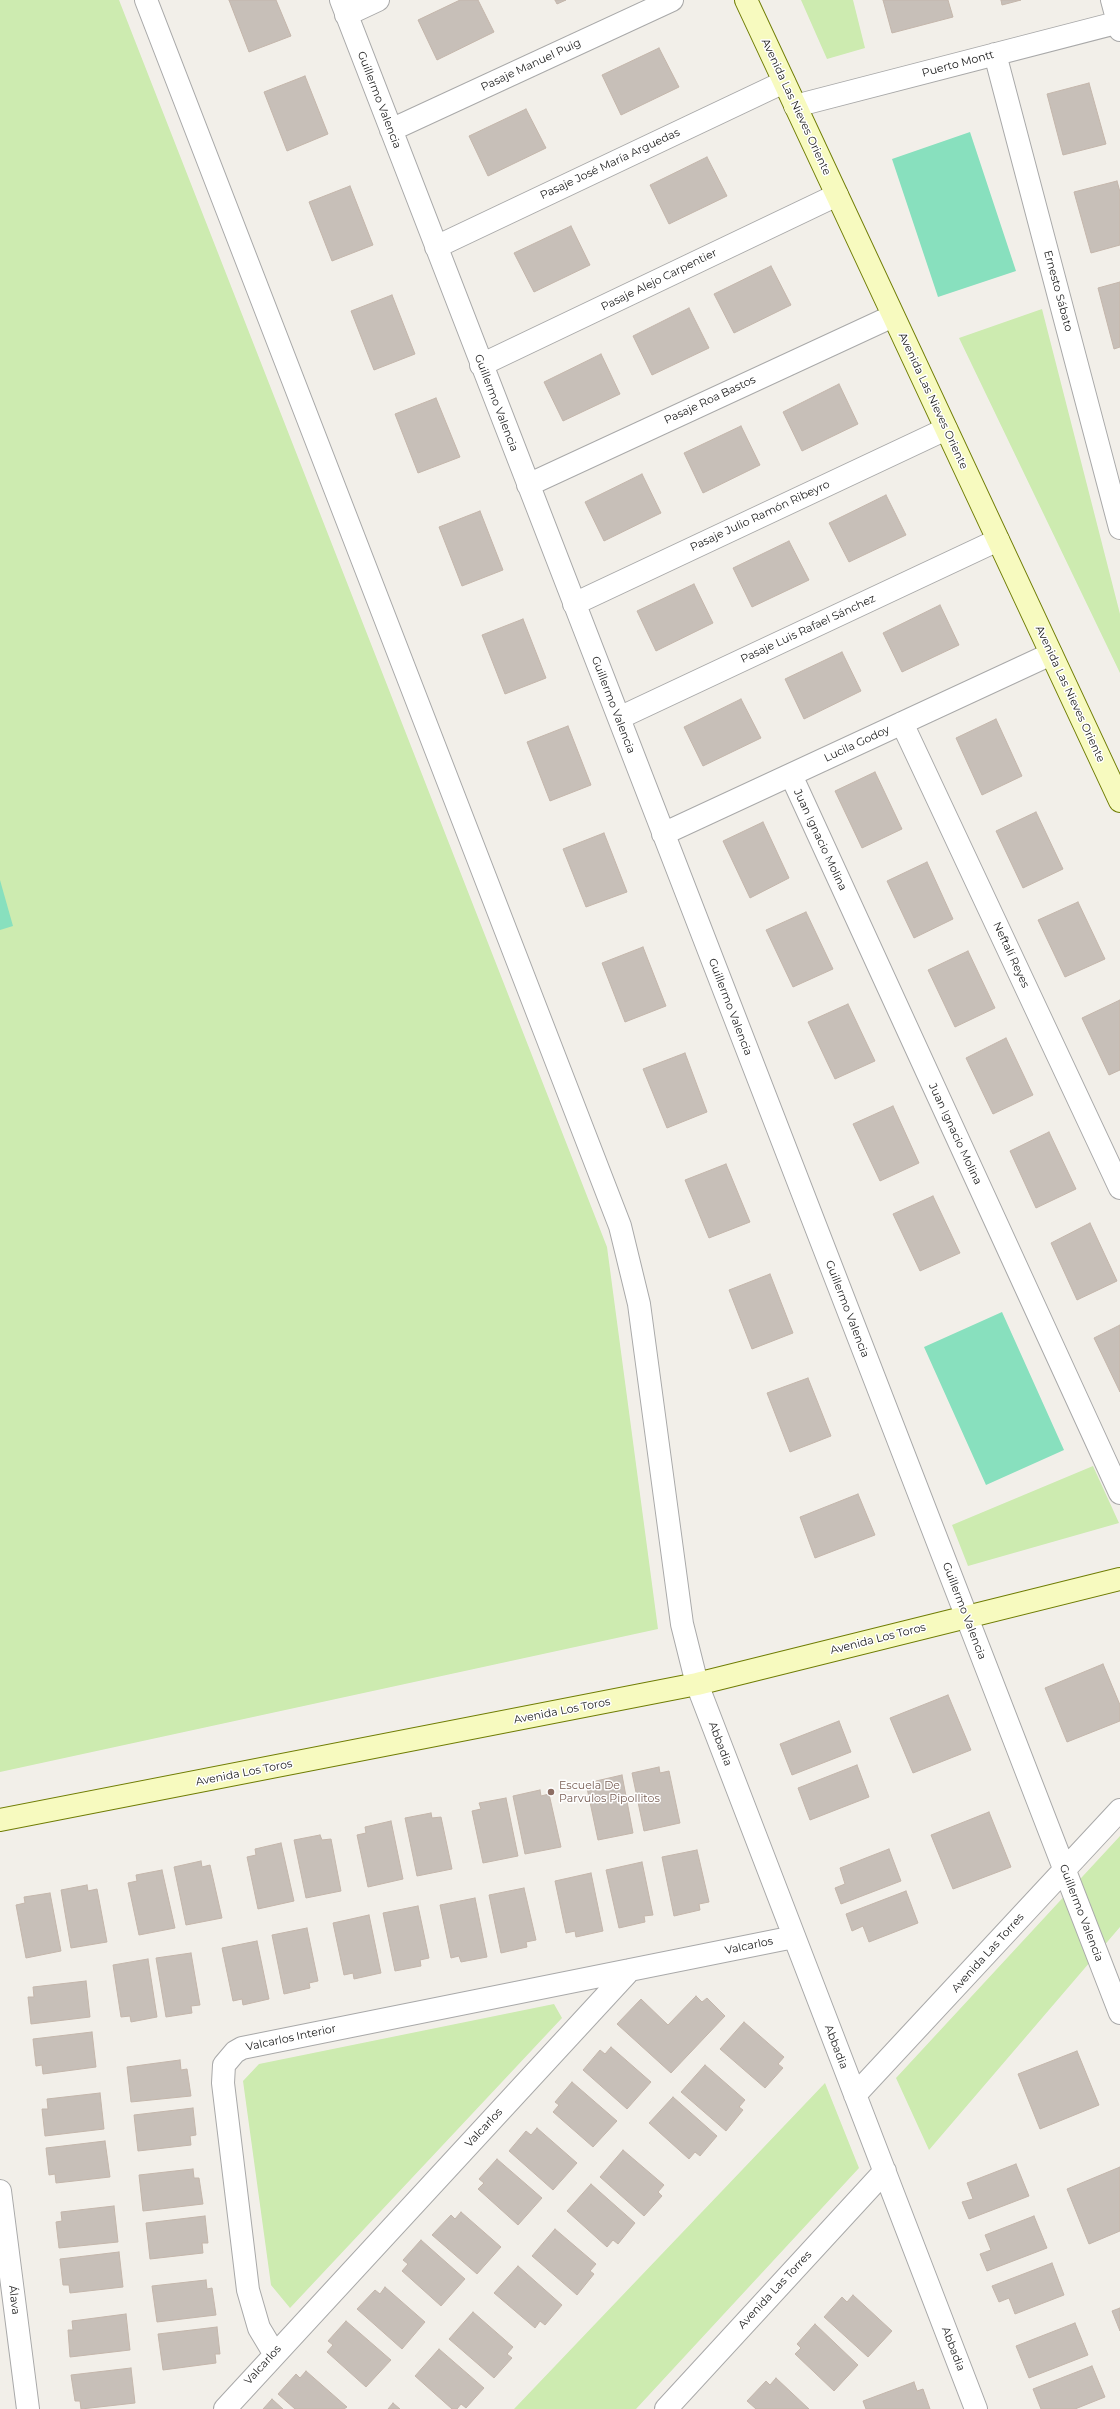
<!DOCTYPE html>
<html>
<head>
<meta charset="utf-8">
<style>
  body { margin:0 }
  canvas { display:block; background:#f2efe9 }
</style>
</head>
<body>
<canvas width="1120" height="2409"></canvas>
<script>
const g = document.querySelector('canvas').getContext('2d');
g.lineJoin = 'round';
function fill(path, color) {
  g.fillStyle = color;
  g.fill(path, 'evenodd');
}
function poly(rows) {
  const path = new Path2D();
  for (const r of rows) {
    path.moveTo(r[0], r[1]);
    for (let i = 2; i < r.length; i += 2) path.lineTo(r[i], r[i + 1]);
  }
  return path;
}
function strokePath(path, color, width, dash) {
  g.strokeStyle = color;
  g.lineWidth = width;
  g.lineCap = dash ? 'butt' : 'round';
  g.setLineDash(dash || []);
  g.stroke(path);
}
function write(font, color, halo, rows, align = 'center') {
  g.font = font + ' Montserrat,sans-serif';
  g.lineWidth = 3;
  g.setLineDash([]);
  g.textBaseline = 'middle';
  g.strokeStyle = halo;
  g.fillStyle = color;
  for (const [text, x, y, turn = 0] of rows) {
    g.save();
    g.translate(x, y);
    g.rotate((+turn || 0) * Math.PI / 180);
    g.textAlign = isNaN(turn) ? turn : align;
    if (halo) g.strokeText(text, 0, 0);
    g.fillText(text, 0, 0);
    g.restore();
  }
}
const grass = poly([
  [0,0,119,0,607,1247,658,1629,0,1772],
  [801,0,853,0,865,48,827,59],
  [1042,309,1120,614,1120,673,959,338],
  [1093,1466,1119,1523,968,1566,952,1525],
  [1120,1836,1120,1927,929,2150,896,2078],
  [554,2004,562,2018,290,2308,271,2285,243,2081,259,2064],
  [825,2083,859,2168,636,2409,514,2409]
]);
const pitch = poly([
  [970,132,1016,271,938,297,892,159],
  [0,880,13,926,0,930],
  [1002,1312,1064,1450,986,1485,924,1347]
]);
const building = poly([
  [229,0,276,0,291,36,249,52,229,0],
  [460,0,478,0,494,32,437,60,418,20,460,0],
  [555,0,566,0,557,4,555,0],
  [883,0,948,0,953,17,892,33,883,0],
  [1001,0,1021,0,1002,5,1001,0],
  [659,48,679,87,621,115,602,75,659,48],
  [305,76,328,134,287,151,264,92,305,76],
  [1089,83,1106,144,1063,155,1047,94,1089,83],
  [526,109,546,148,488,176,469,136,526,109],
  [707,157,727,196,669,224,650,185,707,157],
  [1117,181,1120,192,1120,245,1091,253,1074,192,1117,181],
  [350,186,373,245,332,261,309,202,350,186],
  [571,226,590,265,534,292,514,253,571,226],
  [771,266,791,305,734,333,714,294,771,266],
  [1120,282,1120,347,1114,349,1098,288,1120,282],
  [392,295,415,354,374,370,351,311,392,295],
  [689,308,709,348,652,375,633,336,689,308],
  [601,354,620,394,563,421,544,382,601,354],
  [839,384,858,424,802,451,783,412,839,384],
  [436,398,460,457,418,473,395,414,436,398],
  [741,426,760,465,703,493,684,453,741,426],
  [642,474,661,513,604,541,585,502,642,474],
  [886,495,906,535,849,562,829,523,886,495],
  [480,511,503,570,462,586,439,527,480,511],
  [789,541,809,580,752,607,733,568,789,541],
  [694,584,713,623,656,651,637,611,694,584],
  [940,605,959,645,902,672,883,633,940,605],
  [523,619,546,678,505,694,482,635,523,619],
  [842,652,861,691,804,719,785,679,842,652],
  [741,699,761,738,703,766,684,727,741,699],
  [996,719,1022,776,982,795,956,738,996,719],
  [568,726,591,785,550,801,527,742,568,726],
  [875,772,902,829,862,848,835,791,875,772],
  [1036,812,1063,869,1023,888,996,831,1036,812],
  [763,822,789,878,750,898,723,841,763,822],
  [604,833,627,892,586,907,563,849,604,833],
  [927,862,953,919,914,938,887,881,927,862],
  [1078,902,1105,959,1065,977,1038,920,1078,902],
  [806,912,833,969,793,987,766,930,806,912],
  [643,947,666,1006,625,1022,602,963,643,947],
  [968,951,995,1008,955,1027,928,970,968,951],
  [1120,1000,1120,1070,1109,1075,1082,1018,1120,1000],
  [848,1004,875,1061,835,1079,808,1022,848,1004],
  [1006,1038,1033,1095,993,1114,966,1058,1006,1038],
  [685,1053,707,1112,667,1128,643,1069,685,1053],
  [893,1106,919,1163,880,1181,853,1124,893,1106],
  [1049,1132,1076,1189,1036,1208,1010,1151,1049,1132],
  [726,1164,750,1222,709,1238,685,1180,726,1164],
  [933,1196,960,1253,920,1271,893,1214,933,1196],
  [1090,1223,1117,1281,1077,1300,1051,1243,1090,1223],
  [770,1274,793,1333,752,1349,729,1290,770,1274],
  [1120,1325,1120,1392,1094,1338,1120,1325],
  [808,1378,831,1436,790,1452,767,1393,808,1378],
  [858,1494,875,1535,815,1558,800,1517,858,1494],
  [1103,1664,1120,1705,1120,1721,1067,1742,1045,1688,1103,1664],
  [948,1695,971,1750,913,1773,890,1718,948,1695],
  [839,1721,851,1752,792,1775,780,1744,839,1721],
  [857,1765,869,1797,810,1820,798,1788,857,1765],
  [659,1767,660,1773,669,1771,680,1823,644,1831,632,1773,659,1767],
  [622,1775,633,1833,598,1840,587,1788,597,1786,596,1781,622,1775],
  [540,1790,541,1796,549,1794,561,1847,525,1854,513,1796,540,1790],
  [506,1798,518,1856,483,1863,472,1811,481,1809,479,1803,506,1798],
  [989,1812,1011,1867,953,1889,931,1835,989,1812],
  [431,1813,432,1818,441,1817,452,1869,417,1876,405,1818,431,1813],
  [391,1821,403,1879,368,1887,357,1835,366,1833,365,1827,391,1821],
  [320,1835,322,1840,331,1839,341,1891,306,1898,294,1840,320,1835],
  [281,1843,294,1901,258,1909,247,1857,256,1855,255,1849,281,1843],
  [889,1849,901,1881,841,1904,835,1888,845,1884,840,1868,889,1849],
  [697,1850,709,1902,699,1904,700,1910,674,1916,662,1857,697,1850],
  [201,1861,202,1867,210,1865,222,1918,186,1925,174,1867,201,1861],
  [642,1862,653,1915,644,1916,645,1922,619,1928,606,1870,642,1862],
  [162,1870,175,1928,139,1935,128,1883,137,1881,136,1875,162,1870],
  [591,1873,603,1931,576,1937,575,1931,566,1933,555,1881,591,1873],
  [87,1885,88,1891,97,1889,107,1942,71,1948,61,1890,87,1885],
  [524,1888,536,1940,526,1942,527,1947,501,1953,489,1895,524,1888],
  [906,1891,918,1923,869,1942,863,1926,852,1931,846,1914,906,1891],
  [50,1893,61,1951,26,1958,16,1905,25,1903,24,1897,50,1893],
  [475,1898,487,1957,461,1962,459,1956,451,1958,440,1905,475,1898],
  [418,1906,429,1958,420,1960,421,1966,395,1971,383,1913,418,1906],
  [369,1915,381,1973,354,1979,353,1973,344,1975,333,1923,369,1915],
  [307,1928,318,1981,309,1983,310,1988,284,1994,272,1935,307,1928],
  [257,1941,269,1999,243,2005,242,1999,233,2001,222,1948,257,1941],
  [191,1953,200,2005,191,2006,192,2013,166,2017,156,1958,191,1953],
  [148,1959,157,2017,131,2022,130,2016,121,2017,113,1965,148,1959],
  [86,1981,90,2017,31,2024,28,1997,34,1997,33,1987,86,1981],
  [696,1996,702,2002,707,1998,725,2016,671,2073,617,2024,641,1999,668,2025,696,1996],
  [744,2022,784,2057,778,2064,783,2068,765,2088,720,2049,744,2022],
  [92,2032,96,2067,43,2074,42,2065,36,2066,33,2039,92,2032],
  [611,2047,651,2082,627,2109,583,2070,600,2050,605,2054,611,2047],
  [1077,2051,1099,2105,1040,2129,1018,2074,1077,2051],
  [180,2060,181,2070,187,2069,191,2096,131,2102,127,2067,180,2060],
  [705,2065,745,2100,739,2107,743,2110,726,2131,681,2092,705,2065],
  [572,2082,617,2121,593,2147,553,2112,559,2105,555,2102,572,2082],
  [100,2093,104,2129,45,2136,42,2109,48,2109,47,2099,100,2093],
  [673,2097,717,2136,700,2156,695,2152,689,2159,649,2123,673,2097],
  [193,2108,196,2135,190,2136,191,2145,138,2151,134,2115,193,2108],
  [537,2128,577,2163,553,2190,509,2151,526,2131,531,2135,537,2128],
  [105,2141,110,2177,56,2183,55,2174,49,2175,46,2148,105,2141],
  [623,2150,664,2185,658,2192,662,2196,644,2216,600,2177,623,2150],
  [497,2159,542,2198,518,2225,478,2189,484,2183,479,2179,497,2159],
  [1016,2164,1029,2196,969,2219,962,2202,973,2199,967,2183,1016,2164],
  [1120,2167,1120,2231,1089,2244,1067,2189,1120,2167],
  [193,2169,194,2178,199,2178,203,2204,143,2211,139,2175,193,2169],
  [591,2184,635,2223,618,2244,613,2240,607,2247,567,2211,591,2184],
  [114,2206,118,2242,59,2248,56,2222,62,2221,61,2212,114,2206],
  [461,2212,501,2247,477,2274,432,2235,451,2215,455,2219,461,2212],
  [205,2216,208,2243,202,2243,203,2253,150,2259,146,2223,205,2216],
  [1034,2216,1047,2248,987,2271,980,2254,991,2250,985,2235,1034,2216],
  [555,2229,596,2264,590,2271,594,2274,577,2295,532,2256,555,2229],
  [421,2240,465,2279,441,2306,402,2271,408,2264,403,2260,421,2240],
  [119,2252,123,2287,70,2293,69,2285,63,2285,60,2259,119,2252],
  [1052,2263,1064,2295,1015,2314,1009,2298,999,2302,992,2286,1052,2263],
  [518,2266,562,2305,545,2325,540,2321,535,2328,494,2293,518,2266],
  [206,2280,207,2289,212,2288,216,2315,157,2322,152,2286,206,2280],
  [385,2287,425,2322,402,2349,357,2309,375,2290,380,2294,385,2287],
  [853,2295,892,2331,868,2357,824,2317,842,2297,847,2302,853,2295],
  [1120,2308,1120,2331,1112,2311,1120,2308],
  [473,2312,513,2347,507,2354,512,2358,494,2378,449,2339,473,2312],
  [126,2314,130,2350,70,2357,68,2330,73,2330,72,2321,126,2314],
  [346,2321,391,2360,366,2387,327,2352,333,2345,328,2341,346,2321],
  [1075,2323,1088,2355,1029,2378,1016,2346,1075,2323],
  [815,2324,858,2365,834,2391,795,2354,801,2348,797,2344,815,2324],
  [217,2327,220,2354,215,2354,216,2363,163,2370,158,2334,217,2327],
  [439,2349,484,2388,466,2408,461,2404,457,2409,452,2409,415,2376,439,2349],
  [1092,2366,1105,2397,1075,2409,1041,2409,1033,2389,1092,2366],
  [131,2368,135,2403,81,2409,80,2401,75,2401,71,2375,131,2368],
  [306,2371,347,2407,344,2409,295,2409,278,2394,296,2374,300,2378,306,2371],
  [776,2378,809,2409,756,2409,747,2401,766,2381,770,2385,776,2378],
  [914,2382,917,2391,923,2389,930,2409,866,2409,863,2401,914,2382],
  [272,2399,283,2409,263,2409,272,2399],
  [393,2403,400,2409,388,2409,393,2403]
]);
const street = poly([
  [146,0,620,1226,639,1304,682,1624,697,1684,976,2409],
  [341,0,1120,2013],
  [1112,0,1120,30],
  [346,15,378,0],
  [995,54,1120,528],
  [795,106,1120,22],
  [391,130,672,0],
  [436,247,784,82],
  [481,365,837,195],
  [528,485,893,316],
  [574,604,946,429],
  [619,718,998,540],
  [902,723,1120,1188],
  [791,775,1120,1493],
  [663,834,1051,654],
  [855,2095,1120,1810],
  [0,2191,28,2409],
  [274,2353,259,2328,248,2290,223,2083,224,2065,235,2052,242,2048,794,1937],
  [225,2409,630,1970],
  [666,2409,885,2171]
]);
const secondary = poly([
  [746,0,1120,801],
  [0,1820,697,1684,1120,1579]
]);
const markers = [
  [551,1792,4,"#8d6e63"]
];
const streetNames = [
  ["Puerto Montt",958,64,-15],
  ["Pasaje Manuel Puig",531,65,-25],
  ["Guillermo Valencia",379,100,69],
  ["Avenida Las Nieves Oriente",796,107,65],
  ["Pasaje José María Arguedas",610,164,-25],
  ["Pasaje Alejo Carpentier",659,280,-26],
  ["Ernesto Sábato",1058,291,75],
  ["Pasaje Roa Bastos",710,400,-25],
  ["Avenida Las Nieves Oriente",933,401,65],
  ["Guillermo Valencia",496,403,69],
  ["Pasaje Julio Ramón Ribeyro",760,516,-25],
  ["Pasaje Luis Rafael Sánchez",808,629,-25],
  ["Avenida Las Nieves Oriente",1070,694,65],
  ["Guillermo Valencia",613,705,69],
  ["Lucila Godoy",857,744,-25],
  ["Juan Ignacio Molina",820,840,65],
  ["Neftalí Reyes",1011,955,65],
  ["Guillermo Valencia",730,1007,69],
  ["Juan Ignacio Molina",955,1134,65],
  ["Guillermo Valencia",847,1309,69],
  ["Guillermo Valencia",964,1611,69],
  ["Avenida Los Toros",878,1639,-14],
  ["Avenida Los Toros",562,1711,-11],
  ["Abbadia",720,1744,69],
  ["Avenida Los Toros",244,1773,-11],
  ["Guillermo Valencia",1081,1913,69],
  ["Valcarlos",749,1946,-12],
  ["Avenida Las Torres",988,1953,-48],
  ["Valcarlos Interior",291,2038,-12],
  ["Abbadia",836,2047,69],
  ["Valcarlos",484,2128,-47],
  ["Avenida Las Torres",775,2290,-47],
  ["Álava",14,2300,83],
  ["Abbadia",953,2349,69],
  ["Valcarlos",263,2365,-48]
];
const educationNames = [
  ["Escuela De",559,1786],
  ["Parvulos Pipollitos",559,1799]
];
fill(grass, '#cdebb0');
fill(pitch, '#88e0be');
fill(building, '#c7bfb8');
strokePath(building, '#c4b6ab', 1);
strokePath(street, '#a9a9a9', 24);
strokePath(secondary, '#707d05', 24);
strokePath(street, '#fff', 22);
strokePath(secondary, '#f7fabf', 22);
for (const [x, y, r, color] of markers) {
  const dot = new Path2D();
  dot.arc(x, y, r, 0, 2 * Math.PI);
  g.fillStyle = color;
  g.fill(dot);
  strokePath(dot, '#fff', 1.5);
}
write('11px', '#222', '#fff', streetNames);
write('11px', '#785e54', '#fff', educationNames, 'left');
</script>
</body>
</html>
